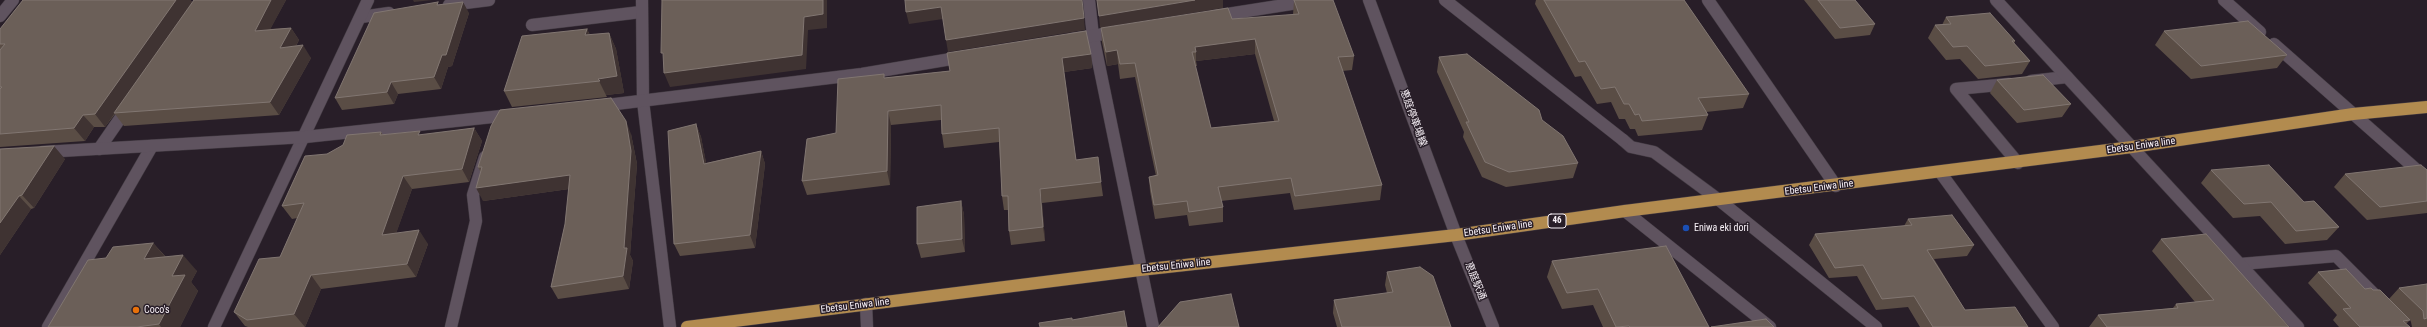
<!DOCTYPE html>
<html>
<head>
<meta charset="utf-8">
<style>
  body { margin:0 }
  canvas { display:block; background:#281e28 }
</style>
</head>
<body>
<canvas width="2427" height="327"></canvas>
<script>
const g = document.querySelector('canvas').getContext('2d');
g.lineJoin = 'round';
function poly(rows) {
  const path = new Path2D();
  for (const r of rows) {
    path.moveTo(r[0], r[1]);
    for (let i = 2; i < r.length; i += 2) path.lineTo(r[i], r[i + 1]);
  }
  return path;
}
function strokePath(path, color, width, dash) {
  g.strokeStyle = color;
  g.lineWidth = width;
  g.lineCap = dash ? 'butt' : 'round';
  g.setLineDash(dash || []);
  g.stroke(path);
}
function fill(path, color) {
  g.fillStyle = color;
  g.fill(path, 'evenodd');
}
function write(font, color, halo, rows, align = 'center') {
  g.font = font + ' "Roboto Condensed","Noto Sans JP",sans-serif';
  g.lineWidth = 3;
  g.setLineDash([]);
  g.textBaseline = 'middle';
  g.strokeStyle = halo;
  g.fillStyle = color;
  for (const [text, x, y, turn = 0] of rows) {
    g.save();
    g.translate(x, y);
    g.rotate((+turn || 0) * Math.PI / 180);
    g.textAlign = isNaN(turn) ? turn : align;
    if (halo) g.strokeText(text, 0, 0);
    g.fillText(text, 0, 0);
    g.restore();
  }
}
const lane = poly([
  [449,5,489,0],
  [361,17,389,13],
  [532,25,641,12],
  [2031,81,2067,77],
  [2009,84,1956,89,2018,163],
  [1623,140,1631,147,1654,152,1719,200],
  [99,149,128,107],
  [1940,172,2053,327],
  [2241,264,2336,256,2379,299],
  [866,304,867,327],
  [48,327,152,146],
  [451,327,476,221,473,195,485,157]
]);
const street = poly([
  [642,0,643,101,670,327],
  [1089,0,1093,36,1153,327],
  [1445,0,1623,140],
  [1708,0,1836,186],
  [1996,0,2298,327],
  [2224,0,2260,32],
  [0,16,13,0],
  [2274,44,2427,179],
  [1719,200,1876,327],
  [1625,211,1770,327],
  [214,327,368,0]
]);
const secondary = poly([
  [1369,0,1456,235,1493,327],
  [1215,16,1316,0],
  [1072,39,1117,32],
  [599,106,862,74,963,57],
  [43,152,305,137,511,115]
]);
const primary = poly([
  [687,327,1140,270,1456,235,1625,211,2132,147,2353,114,2427,107]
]);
const wall = poly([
  [23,0,190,0,192,2,152,60,194,0,286,0,270,29,291,28,299,40,296,46,311,58,279,115,124,126,115,114,105,127,94,127,85,141,0,147,0,29],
  [1294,0,1354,56,1352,70,1342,71,1382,185,1380,200,1294,210,1290,193,1221,201,1223,207,1223,222,1189,226,1187,215,1155,219,1150,191,1149,177,1156,176,1135,77,1120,79,1118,64,1107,66,1102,42,1101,28,1293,15],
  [1255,54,1274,121,1211,128,1195,66,1197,66,1196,61],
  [1536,0,1684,0,1749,94,1743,108,1706,112,1708,115,1702,130,1638,136,1635,129,1630,129,1625,119,1619,119,1611,102,1597,104,1581,76,1575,77,1535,4],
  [1804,0,1855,0,1875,24,1870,35,1835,39],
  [439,5,469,13,452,66,448,67,441,89,398,94,394,104,342,110,335,98],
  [1946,17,2015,41,2014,44,2030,61,2022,74,1978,79,1960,59,1946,60,1928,38,1935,25,1942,25],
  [587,29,590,35,609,33,616,49,624,93,606,95,607,97,512,107,504,91],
  [2164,31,2287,55,2277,68,2191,79,2155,45],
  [1091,54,1092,68,1064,72,1076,160,1101,182,1103,196,1042,203,1045,241,1011,245,1009,231,1008,210,1004,210,1002,196,999,142,944,148,942,134,941,120,891,125,890,185,807,195,802,181,836,133,885,78,950,71],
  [1439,57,1542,120,1578,163,1573,178,1506,187,1482,177,1463,137,1464,132,1437,72],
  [1997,80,2071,104,2062,117,2017,123,1990,93],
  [696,124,701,137,706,163,761,151,765,164,755,248,680,256,674,244],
  [474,128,482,141,469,182,412,189,396,233,428,244,416,277,321,289,305,327,248,327,245,326,234,312,280,257,297,218,292,219,282,206,327,154,381,132,383,135,422,135],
  [631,134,637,164,630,255,633,261,629,289,558,299,551,287,565,224,569,189,483,201,480,171,478,167],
  [0,149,65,159,34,208,31,209,0,255],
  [2211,170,2304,202,2339,227,2327,240,2285,244,2260,216,2233,218,2201,183],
  [2427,170,2427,213,2367,220,2334,187,2345,174],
  [961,201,964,215,965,252,921,258,917,244],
  [1908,219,1974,245,1967,256,1934,259,1965,310,2028,327,1920,327,1908,307,1876,310,1857,276,1829,278,1809,245,1815,234,1904,226],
  [2161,239,2289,327,2089,327,2098,315,2173,308,2176,304,2195,302,2152,251],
  [153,243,166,257,197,271,191,282,198,291,180,327,48,327,106,258],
  [1552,261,1709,327,1603,327,1593,305,1562,309,1547,277],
  [1387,272,1451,327,1337,327,1333,313,1334,300,1387,293,1385,285],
  [2318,272,2365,289,2373,290,2389,299,2399,288,2427,284,2427,327,2412,327,2411,322,2410,320,2406,324,2410,327,2339,327,2333,320,2337,315,2308,283]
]);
const shadedWall = poly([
  [176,0,190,0,192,2,105,127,95,114],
  [271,0,286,0,263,43,255,31],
  [413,0,432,0,414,2],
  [823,0,827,0,827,28,808,30,806,69,670,87,664,73,804,17],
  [1195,0,1223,0,1223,8,1100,28,1099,16],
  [463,2,469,13,452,66,448,67,441,89,434,77],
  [941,7,943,19,909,24,906,12],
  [1084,18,1085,30,948,52,946,40],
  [291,28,299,40,288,60,280,48],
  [587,29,594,45,585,35],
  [609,33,616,49,624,93,606,95,598,79],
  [1255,39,1255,54,1196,61,1196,52,1195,47],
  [303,45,311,58,279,115,270,102],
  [1117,50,1118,64,1107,66,1106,52],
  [1091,54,1092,68,1064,72,1062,58],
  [391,82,398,94,394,104,387,92],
  [888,111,891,125,890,185,887,171],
  [83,115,94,127,85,141,74,128],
  [626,121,631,134,637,164,630,255,633,261,629,289,623,276],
  [696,124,701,137,709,177,704,164],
  [474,128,482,141,469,182,462,169],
  [54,146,65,159,34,208,22,195],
  [761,151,765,164,755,248,750,235],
  [570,175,576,188,483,201,476,188],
  [403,176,412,189,391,248,382,235],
  [1040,189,1042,203,1045,241,1043,227],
  [19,196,31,209,0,255,0,223],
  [961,201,964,215,965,252,962,239],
  [419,230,428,244,416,277,407,264],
  [153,243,167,259,144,259],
  [183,255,197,271,191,282,198,291,180,327,161,327,159,324,172,276],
  [311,275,321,289,305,327,294,314]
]);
const building = poly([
  [23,0,176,0,95,114,83,115,74,128,0,134,0,89,2,87,0,87,0,50,5,44,0,44,0,29,23,0],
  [194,0,271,0,255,31,291,28,280,48,303,45,270,102,114,113,194,0],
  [662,0,823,0,823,14,804,17,802,55,664,73,663,53,661,53,662,0],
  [905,0,1082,0,1084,18,946,40,941,7,906,12,905,0],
  [1097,0,1195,0,1099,16,1097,0],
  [1294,0,1333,0,1354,56,1338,57,1382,185,1295,196,1291,178,1218,187,1223,207,1189,212,1187,201,1154,205,1149,177,1158,175,1135,63,1120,64,1117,50,1106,52,1101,28,1228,8,1232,19,1299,14,1294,0],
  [1255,39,1279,121,1211,128,1192,52,1196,52,1195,47,1255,39],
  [1544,0,1684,0,1749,94,1698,98,1708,115,1642,121,1639,114,1635,115,1629,104,1624,104,1615,87,1601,89,1585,61,1579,62,1544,0],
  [1818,0,1855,0,1875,24,1840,28,1818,0],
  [438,2,437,5,463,2,446,55,442,55,434,77,391,82,387,92,335,98,374,13,438,2],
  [1990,13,2015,41,2012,41,2030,61,1985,66,1967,46,1953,47,1935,25,1951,24,1946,17,1990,13],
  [2248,21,2287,55,2201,66,2164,31,2248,21],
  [587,29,585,35,609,33,617,76,598,79,600,81,504,91,522,36,587,29],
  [1086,31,1091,54,1062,58,1076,160,1098,157,1101,182,1040,189,1043,227,1009,231,1008,196,1002,196,999,128,942,134,941,105,888,111,887,171,802,181,807,139,836,133,838,79,884,74,884,78,950,71,947,53,1086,31],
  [1467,54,1539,110,1542,120,1563,136,1578,163,1509,172,1485,162,1466,122,1469,122,1439,57,1467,54],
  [2043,75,2071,104,2024,110,1997,80,2043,75],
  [611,98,626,121,631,151,624,248,627,248,623,276,551,287,565,224,570,175,476,188,482,167,478,167,491,126,500,110,611,98],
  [696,124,704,164,761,151,750,235,674,244,668,131,696,124],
  [474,128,462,169,403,176,382,235,419,230,407,264,311,275,294,314,247,320,234,312,259,259,280,257,304,203,282,206,305,156,327,154,343,145,347,135,381,132,380,135,420,131,418,135,474,128],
  [54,146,22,195,19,196,0,223,0,149,54,146],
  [2269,165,2304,202,2314,201,2339,227,2296,231,2271,202,2244,204,2211,170,2269,165],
  [2421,165,2427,170,2427,201,2380,207,2345,174,2421,165],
  [961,201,962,239,917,244,917,207,961,201],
  [1952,215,1974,245,1927,250,1965,310,2015,307,2028,327,1933,327,1914,296,1882,299,1863,265,1835,268,1815,234,1912,225,1908,219,1952,215],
  [2206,234,2289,327,2107,327,2098,315,2178,308,2176,304,2214,300,2161,239,2206,234],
  [153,243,144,259,183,255,172,276,185,275,159,324,137,327,48,327,88,260,106,258,113,247,153,243],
  [1666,246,1709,327,1630,327,1629,326,1616,327,1598,289,1567,293,1552,261,1666,246],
  [1420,267,1433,276,1451,327,1342,327,1334,300,1393,292,1387,272,1420,267],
  [2346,269,2365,289,2371,288,2373,290,2380,290,2410,320,2403,321,2410,327,2360,327,2343,309,2351,308,2318,272,2346,269],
  [2427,284,2427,318,2424,319,2423,311,2399,288,2427,284],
  [1231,294,1239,327,1158,327,1180,302,1231,294],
  [1124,311,1127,327,1040,327,1039,323,1072,318,1072,320,1124,311],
  [1766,319,1774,327,1711,327,1766,319]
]);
const markers = [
  [1686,228,4,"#1a4fb4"],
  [136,310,4,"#e8710a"]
];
const shields = [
  [1557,221,18]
];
const shieldNames = [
  ["46",1557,221]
];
const streetNames = [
  ["恵庭停車場線",1413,118,70],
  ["Ebetsu Eniwa line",2141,146,-8],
  ["Ebetsu Eniwa line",1819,188,-7],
  ["Ebetsu Eniwa line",1498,229,-8],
  ["Ebetsu Eniwa line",1176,266,-6],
  ["恵庭駅通",1475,281,68],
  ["Ebetsu Eniwa line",855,306,-7]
];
const poiNames = [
  ["Eniwa eki dori",1694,228],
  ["Coco's",144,310]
];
strokePath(lane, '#433b43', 13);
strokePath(street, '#433b43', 13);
strokePath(secondary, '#433b43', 13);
strokePath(primary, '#433b43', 13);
strokePath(lane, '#5f535f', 12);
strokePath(street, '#5f535f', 12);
strokePath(secondary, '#5f535f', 12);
strokePath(primary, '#b28b4f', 12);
fill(wall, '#5a4d45');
fill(shadedWall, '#3f3332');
fill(building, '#6b5f58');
strokePath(building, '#817671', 1);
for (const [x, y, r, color] of markers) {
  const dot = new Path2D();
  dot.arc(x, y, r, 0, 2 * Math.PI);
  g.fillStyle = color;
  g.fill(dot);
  strokePath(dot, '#281e28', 1.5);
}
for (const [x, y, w] of shields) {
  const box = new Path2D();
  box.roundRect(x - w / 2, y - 7, w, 14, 3);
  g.fillStyle = '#281e28';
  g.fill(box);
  strokePath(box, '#f7f0f6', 1);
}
write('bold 9px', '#f7f0f6', null, shieldNames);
write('10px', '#f7f0f6', '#281e28', streetNames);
write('10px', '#f7f0f6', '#281e28', poiNames, 'left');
</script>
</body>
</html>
